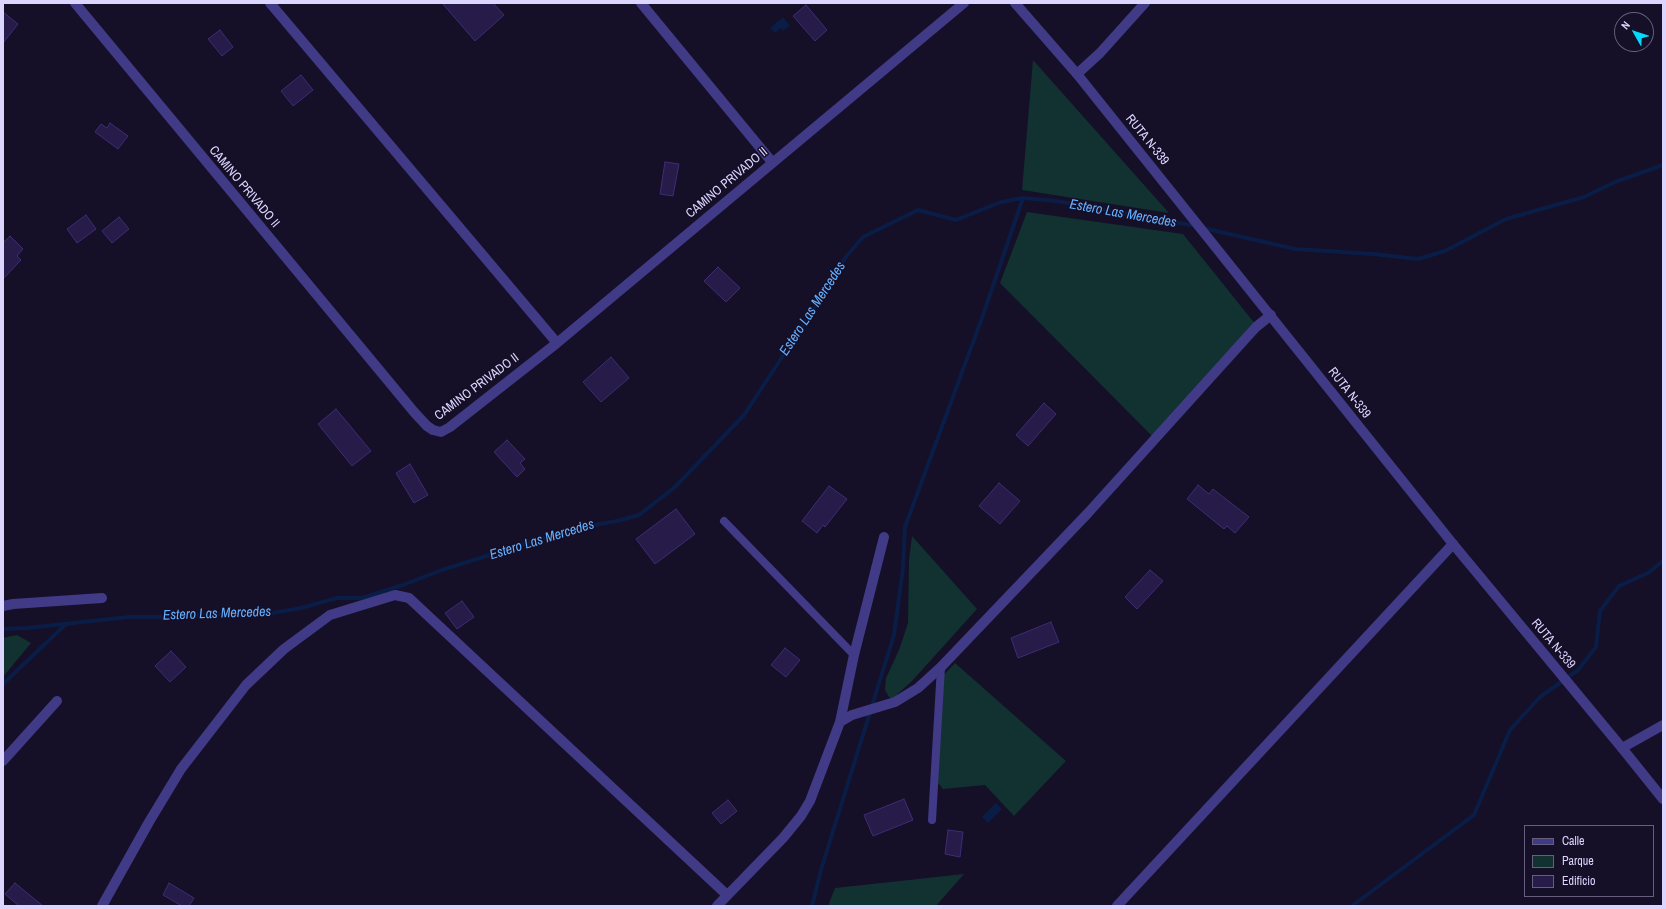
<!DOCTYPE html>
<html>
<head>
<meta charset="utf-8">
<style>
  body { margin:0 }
  #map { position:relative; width:1666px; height:909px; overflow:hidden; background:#150f27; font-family:"Archivo Narrow",sans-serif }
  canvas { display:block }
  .frame { position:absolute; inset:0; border:4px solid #dcd6ff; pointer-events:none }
  .legend { position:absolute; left:1524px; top:825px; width:130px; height:72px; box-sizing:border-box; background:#150f27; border:1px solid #655f7d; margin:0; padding:5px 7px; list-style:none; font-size:12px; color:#dcd6ff }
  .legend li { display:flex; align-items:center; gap:8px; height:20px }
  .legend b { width:20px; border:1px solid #655f7d }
  .north { position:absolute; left:1614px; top:12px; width:40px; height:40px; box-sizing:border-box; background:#150f27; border:1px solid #655f7d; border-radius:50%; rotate:309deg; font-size:11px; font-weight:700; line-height:16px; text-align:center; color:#dcd6ff }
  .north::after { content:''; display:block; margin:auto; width:14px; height:18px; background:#02d9ff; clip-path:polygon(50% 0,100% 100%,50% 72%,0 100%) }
</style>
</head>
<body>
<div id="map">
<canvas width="1666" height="909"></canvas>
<div class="frame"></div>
<ul class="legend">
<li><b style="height:5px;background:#403a87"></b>Calle</li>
<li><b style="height:11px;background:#123131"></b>Parque</li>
<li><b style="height:11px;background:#261b49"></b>Edificio</li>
</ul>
<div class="north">N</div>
</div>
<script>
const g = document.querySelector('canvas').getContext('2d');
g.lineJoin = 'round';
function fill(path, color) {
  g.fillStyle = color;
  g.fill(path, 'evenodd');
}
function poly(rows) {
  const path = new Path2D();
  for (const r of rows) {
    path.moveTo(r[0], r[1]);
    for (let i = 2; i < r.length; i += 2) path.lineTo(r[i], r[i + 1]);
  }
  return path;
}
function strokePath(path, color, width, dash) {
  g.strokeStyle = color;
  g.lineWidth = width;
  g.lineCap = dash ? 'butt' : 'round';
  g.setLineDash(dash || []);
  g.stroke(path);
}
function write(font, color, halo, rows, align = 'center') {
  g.font = font + ' "Archivo Narrow",sans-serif';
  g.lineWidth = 3;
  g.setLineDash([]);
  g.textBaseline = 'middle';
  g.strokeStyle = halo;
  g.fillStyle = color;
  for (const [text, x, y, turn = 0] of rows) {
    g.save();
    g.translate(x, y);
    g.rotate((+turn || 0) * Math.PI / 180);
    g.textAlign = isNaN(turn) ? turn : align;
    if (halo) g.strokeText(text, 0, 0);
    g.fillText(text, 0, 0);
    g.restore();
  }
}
const green = poly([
  [1033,60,1169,213,1022,190],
  [1027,212,1183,234,1256,325,1152,436,1000,283],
  [912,536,977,609,912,681,891,700,885,690,886,678,899,650,908,623,909,560],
  [17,635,31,643,3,677,3,638],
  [955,663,1066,761,1014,816,985,785,943,789,931,775,937,682],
  [964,874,936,906,828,906,835,888]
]);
const water = poly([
  [783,17,790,26,783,31,781,28,775,33,770,28],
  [996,803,1002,809,988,823,982,817]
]);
const stream = poly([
  [1203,228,1295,249,1374,254,1418,259,1445,251,1506,219,1584,197,1615,182,1663,165],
  [3,629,27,628,129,617,176,617,218,614,261,615,301,608,337,598,362,598,403,585,442,570,572,529,617,521,639,515,675,487,744,415,834,278,845,258,863,237,918,210,956,220,1001,202,1023,198,1056,201,1196,226],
  [3,684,66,624],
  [812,906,821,870,894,635,903,568,905,527,982,318,1023,198],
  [1352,906,1474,815,1510,730,1540,697,1578,670,1596,647,1600,611,1619,586,1648,573,1663,561]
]);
const building = poly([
  [442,3,493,3,504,15,475,41,442,3],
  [806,5,827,30,815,41,793,16,806,5],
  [3,12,18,24,3,43,3,12],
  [220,30,233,47,222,56,208,39,220,30],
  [301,75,313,90,293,106,281,91,301,75],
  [110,123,128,136,118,149,95,132,101,124,107,128,110,123],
  [665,162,679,164,673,196,660,194,665,162],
  [86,215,96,229,77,243,67,229,86,215],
  [119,217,129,229,112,243,102,231,119,217],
  [10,236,23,249,17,256,21,260,3,279,3,243,10,236],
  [718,267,740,288,726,302,704,281,718,267],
  [611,357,629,378,601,402,583,382,611,357],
  [1044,403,1056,414,1028,446,1016,435,1044,403],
  [336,409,371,451,352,466,318,424,336,409],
  [507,440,525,459,520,463,525,469,517,477,494,452,507,440],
  [410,464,428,495,414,503,396,473,410,464],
  [999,483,1020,501,1000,524,979,506,999,483],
  [1198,485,1209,494,1213,489,1249,517,1235,533,1227,526,1224,529,1187,499,1198,485],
  [829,486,847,499,825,527,823,525,817,533,802,521,829,486],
  [676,509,695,534,655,564,636,539,676,509],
  [1150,570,1163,581,1137,609,1125,597,1150,570],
  [462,601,474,617,457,629,445,613,462,601],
  [1051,622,1059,642,1018,658,1011,638,1051,622],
  [785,648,800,660,786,677,771,665,785,648],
  [171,651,186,667,170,682,155,666,171,651],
  [904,799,913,820,873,836,864,815,904,799],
  [728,800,737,811,721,824,712,813,728,800],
  [948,830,963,832,960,857,945,854,948,830],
  [15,883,43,906,19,906,5,894,15,883],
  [169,883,194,898,189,906,182,906,163,895,169,883]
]);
const service = poly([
  [724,521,854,655],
  [932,820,941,667]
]);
const minor = poly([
  [75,3,414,412,427,426,433,430,441,432,450,427,557,343,964,3],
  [270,3,557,343],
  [641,3,772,162],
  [1077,74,1100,53,1145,3],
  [3,606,13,604,102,598],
  [840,722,854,655,884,537],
  [1622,748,1663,725],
  [3,761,57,701],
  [102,906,149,822,181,769,246,685,284,649,330,615,395,595,409,598,727,895],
  [717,906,783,838,801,816,810,801,840,722,852,715,895,702,918,688,941,667,1088,513,1256,327,1271,315],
  [1117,906,1453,544]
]);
const tertiary = poly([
  [1015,3,1077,74,1453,544,1622,748,1663,799]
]);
const streetNames = [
  ["RUTA N-339",1147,140,51],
  ["CAMINO PRIVADO II",727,183,-40],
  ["CAMINO PRIVADO II",244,187,50],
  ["CAMINO PRIVADO II",477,387,-37],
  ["RUTA N-339",1349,393,52],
  ["RUTA N-339",1553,644,50]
];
const waterNames = [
  ["Estero Las Mercedes",1123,214,10],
  ["Estero Las Mercedes",813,309,-57],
  ["Estero Las Mercedes",542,540,-17],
  ["Estero Las Mercedes",217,614,-2]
];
fill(green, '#123131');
fill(water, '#0a1d46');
strokePath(stream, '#0a1d46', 4);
fill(building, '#261b49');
strokePath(building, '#3f2d75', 1);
strokePath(service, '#403a87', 8);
strokePath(minor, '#403a87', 10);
strokePath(tertiary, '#403a87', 10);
write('13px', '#dcd6ff', '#150f27', streetNames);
write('italic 14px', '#64afff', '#150f27', waterNames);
</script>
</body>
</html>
